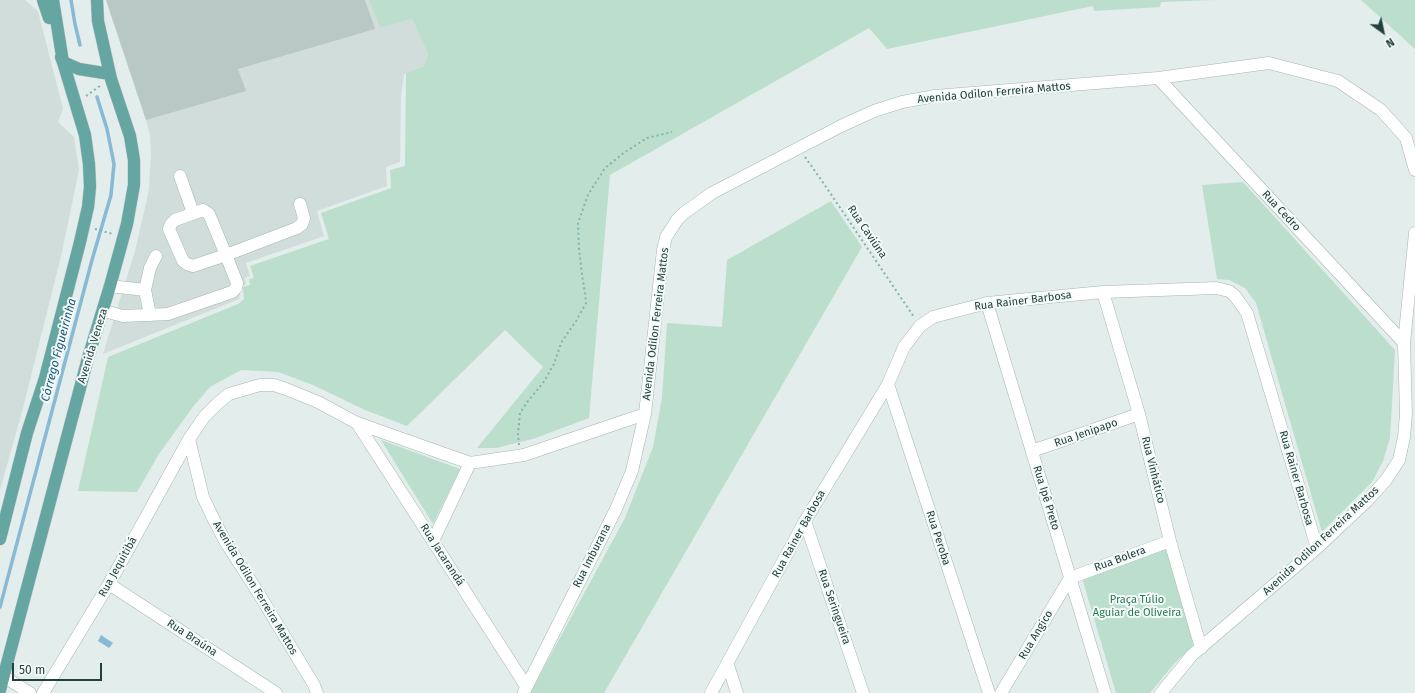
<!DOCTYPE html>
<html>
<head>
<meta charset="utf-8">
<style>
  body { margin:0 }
  #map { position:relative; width:1415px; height:693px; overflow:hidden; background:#e3edeb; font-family:"Fira Sans",sans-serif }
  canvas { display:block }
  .north { position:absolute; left:1363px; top:12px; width:40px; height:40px; -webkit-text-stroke:3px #f4faf8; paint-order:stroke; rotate:147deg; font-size:11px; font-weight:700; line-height:16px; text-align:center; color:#21403e }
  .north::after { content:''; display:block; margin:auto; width:14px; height:18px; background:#21403e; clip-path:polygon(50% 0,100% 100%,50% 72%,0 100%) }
  .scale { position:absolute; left:12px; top:663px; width:90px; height:18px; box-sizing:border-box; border:2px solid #21403e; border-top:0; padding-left:5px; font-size:12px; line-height:14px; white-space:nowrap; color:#21403e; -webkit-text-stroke:3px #f4faf8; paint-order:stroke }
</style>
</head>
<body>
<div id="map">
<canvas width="1415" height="693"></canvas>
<div class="north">N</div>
<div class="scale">50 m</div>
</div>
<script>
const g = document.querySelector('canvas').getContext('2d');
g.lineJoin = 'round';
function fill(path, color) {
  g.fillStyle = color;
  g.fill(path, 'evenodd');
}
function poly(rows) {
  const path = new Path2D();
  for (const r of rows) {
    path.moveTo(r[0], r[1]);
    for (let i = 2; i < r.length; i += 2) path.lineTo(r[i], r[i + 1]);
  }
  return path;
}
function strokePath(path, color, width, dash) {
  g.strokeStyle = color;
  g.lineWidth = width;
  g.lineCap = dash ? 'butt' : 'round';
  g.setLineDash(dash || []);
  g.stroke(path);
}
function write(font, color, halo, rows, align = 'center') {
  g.font = font + ' "Fira Sans",sans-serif';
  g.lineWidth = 4;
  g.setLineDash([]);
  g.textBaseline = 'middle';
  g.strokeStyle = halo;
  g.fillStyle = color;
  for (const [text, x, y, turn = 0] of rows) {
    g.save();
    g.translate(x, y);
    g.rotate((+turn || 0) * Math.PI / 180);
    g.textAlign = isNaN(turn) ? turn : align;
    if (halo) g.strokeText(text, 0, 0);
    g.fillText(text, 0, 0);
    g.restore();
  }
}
const built = poly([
  [0,0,25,0,38,11,63,109,58,122,74,137,79,170,62,252,23,408,0,490],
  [106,0,369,0,380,28,412,19,428,54,424,66,404,74,401,97,400,162,386,167,387,186,317,211,324,236,246,263,250,276,245,278,246,284,240,287,240,294,239,299,103,354,135,251,149,190,151,153,150,135,146,120]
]);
const green = poly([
  [369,0,1215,0,1161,2,1160,7,1094,11,1093,6,887,49,869,28,610,175,589,418,536,438,496,448,477,448,543,367,505,330,407,426,365,410,313,385,278,372,241,370,210,387,192,408,159,454,137,492,78,491,108,357,238,304,244,299,243,287,250,285,249,279,254,278,250,266,329,239,321,213,391,188,390,170,405,166,406,73,424,66,428,54,412,19,380,28],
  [1361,0,1415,0,1415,49],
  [1243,182,1395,350,1390,438,1383,461,1372,482,1322,532,1256,303,1245,288,1229,280,1217,279,1202,185],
  [831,201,862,247,604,693,530,693,625,518,653,447,662,398,667,323,722,327,727,260],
  [381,440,460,469,433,524],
  [1168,547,1194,644,1173,665,1150,693,1116,693,1082,578]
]);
const water = poly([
  [101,635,113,643,109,648,98,641]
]);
const stream = poly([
  [71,0,75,24,80,45],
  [0,607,92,260,111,195,114,164,107,129,97,97]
]);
const building = poly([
  [106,0,365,0,375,29,238,69,246,91,146,120]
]);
const path = poly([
  [86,96,100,86],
  [805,157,822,181,914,317],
  [95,229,113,234],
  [519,445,518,435,520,413,528,401,543,383,554,364,561,343,576,321,586,303,585,293,582,275,579,249,578,223,588,195,605,168,625,152,647,138,672,132]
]);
const minor = poly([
  [1158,78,1404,343],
  [180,176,193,213],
  [203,210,209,214,226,255,193,266,187,264,183,261,169,229,171,224,175,220,203,210],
  [110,286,145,290],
  [1103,292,1139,414,1170,541,1201,648],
  [987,303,1105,693],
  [104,311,123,316,168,314,232,292,236,288,237,283,226,255,297,228,302,224,304,218,300,204],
  [150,315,145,290,150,268,156,256],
  [888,384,989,693],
  [357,423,526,686],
  [189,439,203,497,213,518,225,541,259,594,314,685,317,693],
  [1032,451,1139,414],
  [805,521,863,693],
  [433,541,470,463],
  [109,584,276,693],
  [728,665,737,693],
  [0,674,30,693],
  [524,692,616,509,632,471,645,414],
  [43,693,109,584,189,439,204,417,218,403,229,394,260,385,274,385,286,389,318,402,357,423,470,463,524,455,645,414,663,250,666,237,677,220,684,213,712,193,841,126,874,111,902,102,935,96,1158,78,1269,63,1338,81,1381,110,1406,138,1415,170],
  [711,693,805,521,888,384,904,347,920,326,933,317,987,303,1103,292,1216,288,1229,291,1235,296,1247,313,1317,548],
  [1001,693,1070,578,1170,541],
  [1161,693,1192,655,1317,548,1367,501,1386,480,1399,460,1404,437,1406,414,1404,343,1415,233]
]);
const major = poly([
  [43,0,49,18],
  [61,57,63,62,79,69,110,74],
  [0,539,27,433,45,378,80,242,88,207,90,187,89,164,85,135,63,62,53,0],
  [0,690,88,358,110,286,127,224,134,185,134,160,130,136,111,79,98,21,97,0]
]);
const streetNames = [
  ["Avenida Odilon Ferreira Mattos",994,93,-5],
  ["Rua Cedro",1281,211,47],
  ["Rua Caviúna",867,232,56],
  ["Rua Rainer Barbosa",1023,301,-7],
  ["Avenida Odilon Ferreira Mattos",656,324,-83],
  ["Avenida Veneza",93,346,-73],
  ["Rua Jenipapo",1086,433,-19],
  ["Rua Vinhático",1153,470,76],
  ["Rua Rainer Barbosa",1296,478,74],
  ["Rua Ipê Preto",1046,498,73],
  ["Rua Rainer Barbosa",799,534,-61],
  ["Rua Peroba",938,538,72],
  ["Avenida Odilon Ferreira Mattos",1321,541,-43],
  ["Rua Jacarandá",442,555,57],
  ["Rua Imburana",592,556,-63],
  ["Rua Bolera",1120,559,-20],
  ["Rua Jequitibá",118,567,-61],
  ["Avenida Odilon Ferreira Mattos",255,588,59],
  ["Rua Seringueira",834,607,71],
  ["Rua Angico",1036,635,-59],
  ["Rua Braúna",192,638,33]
];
const parkNames = [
  ["Praça Túlio",1137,600],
  ["Aguiar de Oliveira",1137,613]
];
const waterNames = [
  ["Córrego Figueirinha",59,350,-75]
];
fill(built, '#d1ddda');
fill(green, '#bbdfcc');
fill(water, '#88b9d5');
strokePath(stream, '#88b9d5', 3.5);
fill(building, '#b8c8c5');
strokePath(minor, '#a5b6b4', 13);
strokePath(major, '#c1cac9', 13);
strokePath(path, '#82b3ad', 2, [2, 3]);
strokePath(minor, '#fff', 12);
strokePath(major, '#65a5a2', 12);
write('11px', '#21403e', '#f4faf8', streetNames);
write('11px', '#297958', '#f4faf8', parkNames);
write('italic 12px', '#18597f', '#f4faf8', waterNames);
</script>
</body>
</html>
